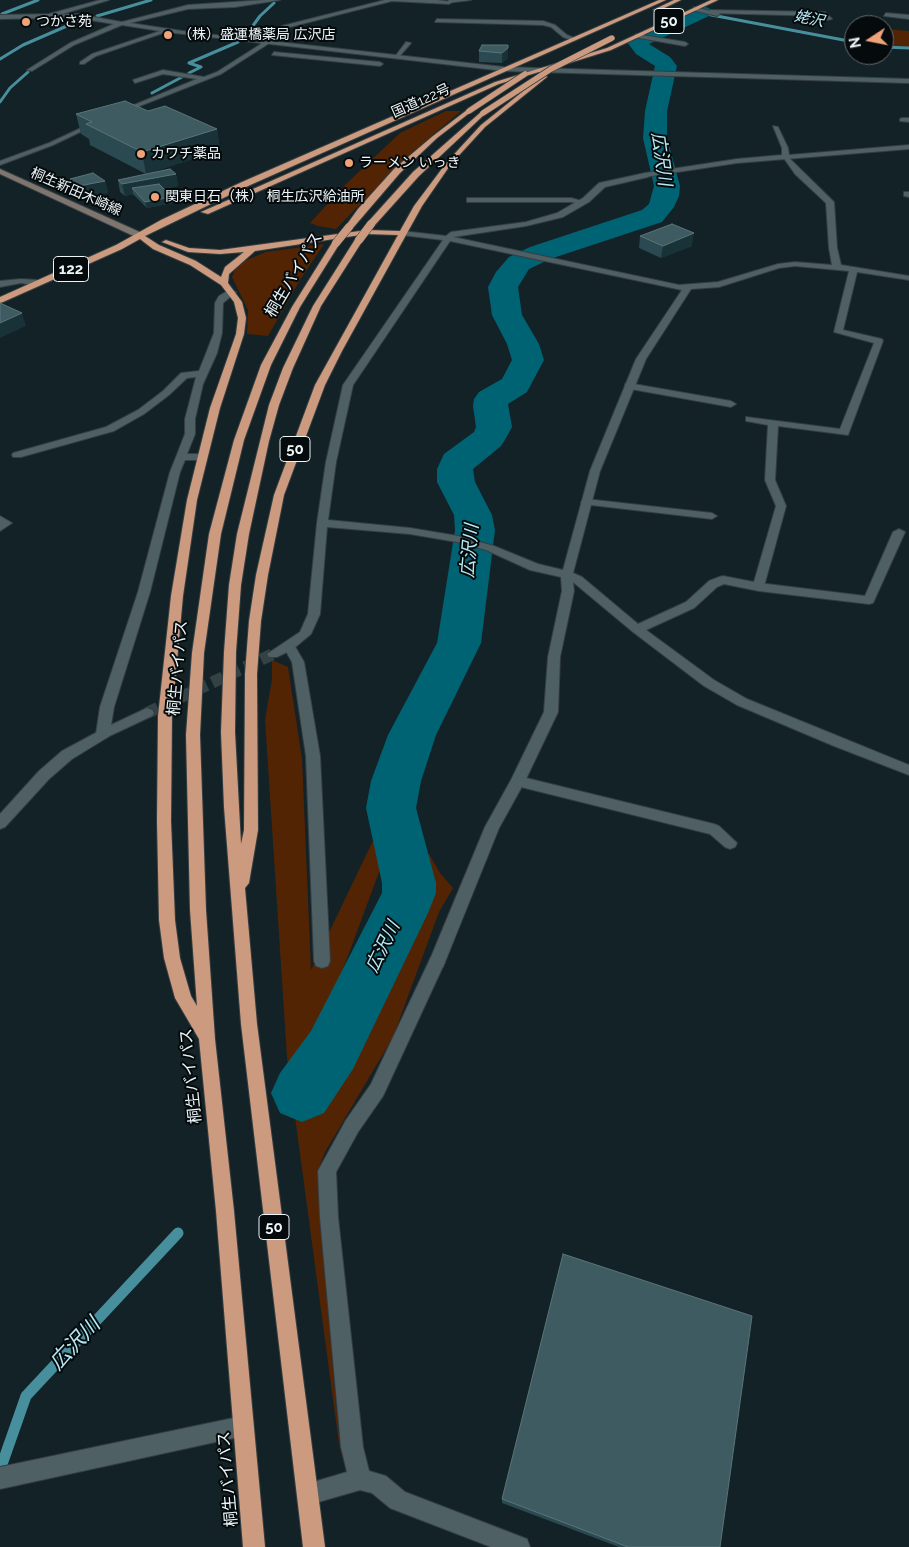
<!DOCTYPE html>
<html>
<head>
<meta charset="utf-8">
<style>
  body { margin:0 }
  #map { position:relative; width:909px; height:1547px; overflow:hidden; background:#132226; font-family:Raleway,sans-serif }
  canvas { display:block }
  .north { position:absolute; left:844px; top:15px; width:50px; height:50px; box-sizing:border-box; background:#050a0c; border:1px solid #61686a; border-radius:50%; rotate:259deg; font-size:14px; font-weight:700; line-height:20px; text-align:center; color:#ecf5f8 }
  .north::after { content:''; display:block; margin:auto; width:18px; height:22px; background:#efa378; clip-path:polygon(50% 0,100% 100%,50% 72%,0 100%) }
</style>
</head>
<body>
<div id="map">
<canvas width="909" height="1547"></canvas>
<div class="north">N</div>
</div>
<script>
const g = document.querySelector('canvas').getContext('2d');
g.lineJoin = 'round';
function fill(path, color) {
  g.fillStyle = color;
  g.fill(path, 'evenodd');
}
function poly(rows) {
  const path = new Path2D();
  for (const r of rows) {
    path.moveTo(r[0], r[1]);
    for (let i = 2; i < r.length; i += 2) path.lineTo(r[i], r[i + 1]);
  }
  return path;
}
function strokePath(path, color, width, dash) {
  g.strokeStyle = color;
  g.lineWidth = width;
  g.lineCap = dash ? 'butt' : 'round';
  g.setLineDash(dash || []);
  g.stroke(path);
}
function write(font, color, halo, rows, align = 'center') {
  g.font = font + ' Raleway,"Noto Sans JP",sans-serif';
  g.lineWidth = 4;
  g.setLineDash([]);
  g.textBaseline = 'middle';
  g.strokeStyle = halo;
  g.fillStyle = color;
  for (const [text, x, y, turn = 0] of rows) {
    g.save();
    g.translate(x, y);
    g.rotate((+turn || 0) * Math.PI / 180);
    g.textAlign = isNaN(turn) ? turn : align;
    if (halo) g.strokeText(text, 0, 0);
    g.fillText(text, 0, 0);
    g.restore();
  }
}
const green = poly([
  [884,29,909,31,909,47,884,45],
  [446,111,461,111,402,161,336,229,318,226,310,223,346,184,400,133],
  [324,244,300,280,268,336,247,334,248,310,232,277,236,268,244,261,266,252],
  [272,660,288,667,302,759,311,970,451,678,329,1007,298,1069,305,1116,345,1053,418,903,420,873,416,857,429,854,440,873,453,888,439,912,393,1037,325,1152,319,1168,319,1209,341,1459,287,1057,265,720,272,679]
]);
const streamFar1 = poly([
  [701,13,854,42],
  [2,14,38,0],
  [97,16,151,0],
  [244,38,260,16,274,3],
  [884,47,909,48],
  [0,59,23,45,83,19],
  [189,73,201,67,189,63,238,42],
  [152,93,182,77],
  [0,102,10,88,28,72]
]);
const stream = poly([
  [0,1470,26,1396,178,1233]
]);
const river = poly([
  [702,6,709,8,712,12,709,16,649,44,670,57,677,66,667,111,667,138,680,186,679,196,674,207,662,222,550,259,529,269,518,287,522,315,539,344,544,360,527,392,508,404,512,427,506,438,501,446,473,469,475,482,492,515,495,530,481,643,436,735,421,781,416,808,436,883,436,893,428,913,353,1069,324,1113,302,1122,280,1113,271,1093,280,1073,311,1031,382,893,382,883,366,808,371,781,388,735,437,643,455,530,454,515,437,482,437,469,444,454,474,432,476,427,473,406,474,399,479,392,502,379,512,360,507,344,492,315,488,287,496,272,509,257,530,247,642,210,649,204,654,186,643,138,645,111,655,66,636,54,627,42,630,38,702,6]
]);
const minorTunnel = poly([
  [147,713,273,654]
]);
const service = poly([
  [385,0,437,0,452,2,449,4,392,1,286,28,266,41,268,44,221,74,122,113,117,112,197,79,163,74,135,83,133,80,163,70,204,77,217,72,261,44,259,41,282,26,385,0],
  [710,10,825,12,832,19,827,20,823,16,708,13,710,10],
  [886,13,909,15,909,19,884,16,886,13],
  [437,19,543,21,555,25,567,35,577,39,574,41,563,37,551,27,543,25,435,22,437,19],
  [636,34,685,42,688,44,685,46,634,37,636,34],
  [406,42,411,43,398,58,394,58,406,42],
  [274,52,380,62,383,64,380,66,272,55,274,52],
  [902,118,909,118,909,122,900,121,900,119,902,118],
  [94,122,99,123,53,145,0,165,0,161,49,143,94,122],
  [773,126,778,127,788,148,789,155,909,145,909,149,737,163,645,177,641,175,645,173,737,159,782,155,782,148,773,126],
  [904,192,909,192,909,197,904,196,904,192],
  [467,198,571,198,586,202,582,204,571,202,467,202,467,198],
  [21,279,38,280,42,283,38,286,21,283,0,287,0,281,21,279],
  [229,290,236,292,223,303,222,333,217,353,203,384,195,419,195,434,185,459,181,460,176,457,185,434,185,419,196,377,187,378,169,395,144,414,114,431,21,457,13,457,12,455,13,453,106,427,138,410,163,391,181,373,199,371,214,333,215,303,219,296,229,290],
  [628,383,731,401,736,404,731,407,625,388,625,384,628,383],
  [586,499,712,513,717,516,712,519,582,504,581,502,586,499],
  [899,529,905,532,873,603,869,604,759,591,753,587,759,583,865,596,893,532,899,529],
  [289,642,293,643,304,662,320,756,330,961,328,966,322,968,316,966,314,961,306,756,292,662,283,646,289,642],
  [518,776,714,824,719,826,737,843,735,847,730,849,725,847,710,834,513,785,511,781,513,777,518,776],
  [437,955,443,957,445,962,383,1096,358,1132,336,1172,338,1217,363,1447,369,1471,386,1476,405,1492,527,1539,530,1547,491,1547,390,1508,372,1493,360,1490,308,1505,300,1502,297,1494,300,1486,347,1472,341,1447,320,1217,318,1171,346,1120,371,1084,431,957,437,955],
  [243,1416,250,1419,253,1426,250,1433,243,1436,0,1489,0,1467,243,1416]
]);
const minor = poly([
  [264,0,280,0,235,7,188,9,130,23,189,32,504,67,909,79,909,83,504,71,166,32,96,56,84,64,80,64,80,62,92,54,160,31,122,25,74,45,32,71,27,70,70,43,114,24,77,18,49,18,47,15,77,14,122,22,188,5,264,0],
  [449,0,471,0,447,3,449,0],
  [694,7,719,13,720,14,717,16,692,10,694,7],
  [786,155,834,202,837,248,841,265,909,276,909,280,857,272,843,330,882,339,883,341,848,435,778,426,775,480,786,506,763,590,759,591,724,584,717,587,694,608,646,630,714,680,747,699,909,765,909,775,834,746,737,705,704,686,633,632,573,582,574,591,560,657,558,712,525,781,499,828,443,967,437,969,431,967,429,962,485,827,511,780,544,712,548,657,562,591,561,577,530,570,486,550,457,542,410,534,327,527,320,614,311,634,293,649,277,657,269,657,267,654,300,632,308,614,317,523,326,462,343,385,443,240,402,235,398,233,402,231,446,236,451,232,526,222,557,213,583,198,599,183,645,173,648,173,648,177,605,187,589,202,563,217,526,226,453,237,679,285,718,282,778,264,795,262,832,265,829,248,826,203,795,174,783,157,786,155],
  [450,241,682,290,636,359,590,471,563,570,538,564,494,546,458,536,410,528,328,520,336,462,353,385,450,241],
  [795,266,849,271,834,332,874,343,840,429,746,417,746,421,768,425,765,480,776,506,754,582,723,576,719,577,709,581,686,602,638,624,582,577,573,573,600,471,646,359,691,289,719,287,779,268,795,266],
  [181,454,202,454,207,457,202,460,185,460,180,472,150,592,114,707,111,725,147,708,152,710,154,713,152,716,103,739,98,737,96,734,100,707,138,592,170,472,176,457,181,454],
  [0,516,12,523,0,531,0,516]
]);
const tertiary = poly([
  [100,0,109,0,49,18,0,19,0,15,49,14,100,0],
  [103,729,108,731,110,734,108,737,72,759,49,779,5,827,0,829,0,814,39,771,62,751,103,729]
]);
const secondary = poly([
  [0,169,144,234,145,236,138,238,0,174,0,169]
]);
const trunk = poly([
  [659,0,666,0,248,186,145,236,159,245,196,261,221,277,225,267,244,252,220,254,188,252,162,242,166,240,189,248,220,250,367,230,400,231,414,206,447,162,481,125,542,76,539,72,499,84,208,214,201,212,495,82,607,48,711,0,718,0,611,50,544,71,547,77,485,127,451,164,422,206,342,351,325,385,284,495,268,575,261,621,257,674,258,830,249,883,245,888,257,1024,325,1547,303,1547,241,1024,224,807,221,732,224,652,229,585,237,534,269,405,283,368,313,306,356,238,362,238,363,240,321,306,293,368,279,405,269,441,249,534,241,585,236,652,235,732,241,844,244,830,245,674,249,621,256,575,274,495,315,385,398,235,367,234,255,251,229,274,228,283,242,302,246,318,244,334,220,408,197,500,183,596,172,716,171,821,175,920,180,958,191,996,197,1006,190,910,186,735,192,653,209,534,234,440,261,365,292,307,332,243,336,241,340,243,300,307,271,365,244,440,221,534,204,653,200,735,206,910,215,1039,234,1211,265,1547,243,1547,216,1211,199,1039,175,998,164,958,159,920,157,821,158,716,171,596,187,500,210,408,236,334,238,318,234,302,221,285,190,265,153,249,140,239,122,249,3,302,0,303,0,297,116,245,161,220,242,182,659,0],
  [674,0,681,0,658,11,653,10,674,0],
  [467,110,472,111,437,138,400,173,352,229,346,229,345,227,358,209,394,169,433,136,467,110],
  [481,112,486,113,419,176,374,226,368,226,368,222,413,172,481,112]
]);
const trunkBridgeFar1 = poly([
  [469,111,525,74],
  [483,113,551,69,612,38]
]);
const trunkBridge = poly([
  [359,240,371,224],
  [336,243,349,227]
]);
const wall = poly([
  [508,45,508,58,502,63,479,62,479,51],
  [148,111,217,129,220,150,146,174,90,145,89,139,81,134,76,114],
  [176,174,178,186,164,189,172,197,173,203,147,208,133,194,125,196,120,192,118,180],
  [70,179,105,181,108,193,82,198,73,191],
  [640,236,692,246,661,258,639,248],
  [502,1499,720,1547,619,1547,502,1503]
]);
const shadedWall = poly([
  [508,48,508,58,502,63,502,53],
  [217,129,220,150,146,174,142,152],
  [176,174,178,186,137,194,132,188,133,194,125,196,122,184],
  [105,181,108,193,82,198,79,186],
  [172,197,173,203,147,208,145,202],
  [694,233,692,246,661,258,663,246],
  [22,313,26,326,0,338,0,323]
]);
const building = poly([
  [482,45,508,45,508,48,502,53,479,51,482,45],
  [125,101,148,111,165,106,217,129,142,152,86,124,92,122,76,114,125,101],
  [170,169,176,174,122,184,118,180,170,169],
  [93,173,105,181,79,186,70,179,93,173],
  [159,184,172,197,145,202,132,188,159,184],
  [672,224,694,233,663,246,640,236,672,224],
  [0,303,22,313,0,323,0,303],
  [563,1254,752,1316,720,1547,628,1547,502,1499,563,1254]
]);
const markers = [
  [26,22,5,"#efa378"],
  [168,35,5,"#efa378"],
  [141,154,5,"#efa378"],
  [349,163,5,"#efa378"],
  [155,197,5,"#efa378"]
];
const farPoinames = [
  ["つかさ苑",36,22],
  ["（株）盛運橋薬局 広沢店",178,35],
  ["カワチ薬品",151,154],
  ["ラーメン いっき",359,163],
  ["関東日石（株） 桐生広沢給油所",165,197]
];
const farStreetnames = [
  ["国道122号",421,101,-24],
  ["桐生新田木崎線",76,192,24]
];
const farWaternames = [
  ["姥沢",809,19,11]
];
const shields = [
  [669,21,30],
  [71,269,35],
  [295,449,30],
  [274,1227,30]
];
const shieldNames = [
  ["50",669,21],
  ["122",71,269],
  ["50",295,449],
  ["50",274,1227]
];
const streetNames = [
  ["桐生バイパス",294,275,-59],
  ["桐生バイパス",178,668,-85],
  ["桐生バイパス",191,1076,-96],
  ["桐生バイパス",228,1479,-95]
];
const waterNames = [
  ["広沢川",661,159,82],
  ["広沢川",470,551,-85],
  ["広沢川",383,947,-64]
];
const nearWaternames = [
  ["広沢川",75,1344,-47]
];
fill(green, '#532404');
strokePath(streamFar1, '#478f9c', 3);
strokePath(stream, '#478f9c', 11);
fill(river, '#006374');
strokePath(minorTunnel, '#344246', 12, [12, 6]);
strokePath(service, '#353e42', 2);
strokePath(minor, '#353e42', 2);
strokePath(tertiary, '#353e42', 2);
strokePath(secondary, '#353e42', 2);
strokePath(trunk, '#353e42', 2);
fill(service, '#4f6065');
fill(minor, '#4f6065');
fill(tertiary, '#4f6065');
fill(secondary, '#7e766e');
fill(trunk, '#cc9a7e');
strokePath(trunkBridgeFar1, '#353e42', 7, []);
strokePath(trunkBridge, '#353e42', 9, []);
strokePath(trunkBridgeFar1, '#cc9a7e', 5.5);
strokePath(trunkBridge, '#cc9a7e', 8);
fill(wall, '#2a4950');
fill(shadedWall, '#183237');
fill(building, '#3f5b62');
strokePath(building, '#5a7479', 1);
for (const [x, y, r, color] of markers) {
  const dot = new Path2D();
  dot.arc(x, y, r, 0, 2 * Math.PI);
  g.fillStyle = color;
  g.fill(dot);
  strokePath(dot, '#050a0c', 2);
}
write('14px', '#ecf5f8', '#050a0c', farPoinames, 'left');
write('14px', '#ecf5f8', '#050a0c', farStreetnames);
write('italic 15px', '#b8e9f5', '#050a0c', farWaternames);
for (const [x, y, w] of shields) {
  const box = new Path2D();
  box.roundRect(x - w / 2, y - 12.5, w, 25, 4);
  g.fillStyle = '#050a0c';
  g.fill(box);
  strokePath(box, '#ecf5f8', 1);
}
write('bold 15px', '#ecf5f8', null, shieldNames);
write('16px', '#ecf5f8', '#050a0c', streetNames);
write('italic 18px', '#b8e9f5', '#050a0c', waterNames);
write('italic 21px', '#b8e9f5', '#050a0c', nearWaternames);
</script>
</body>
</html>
